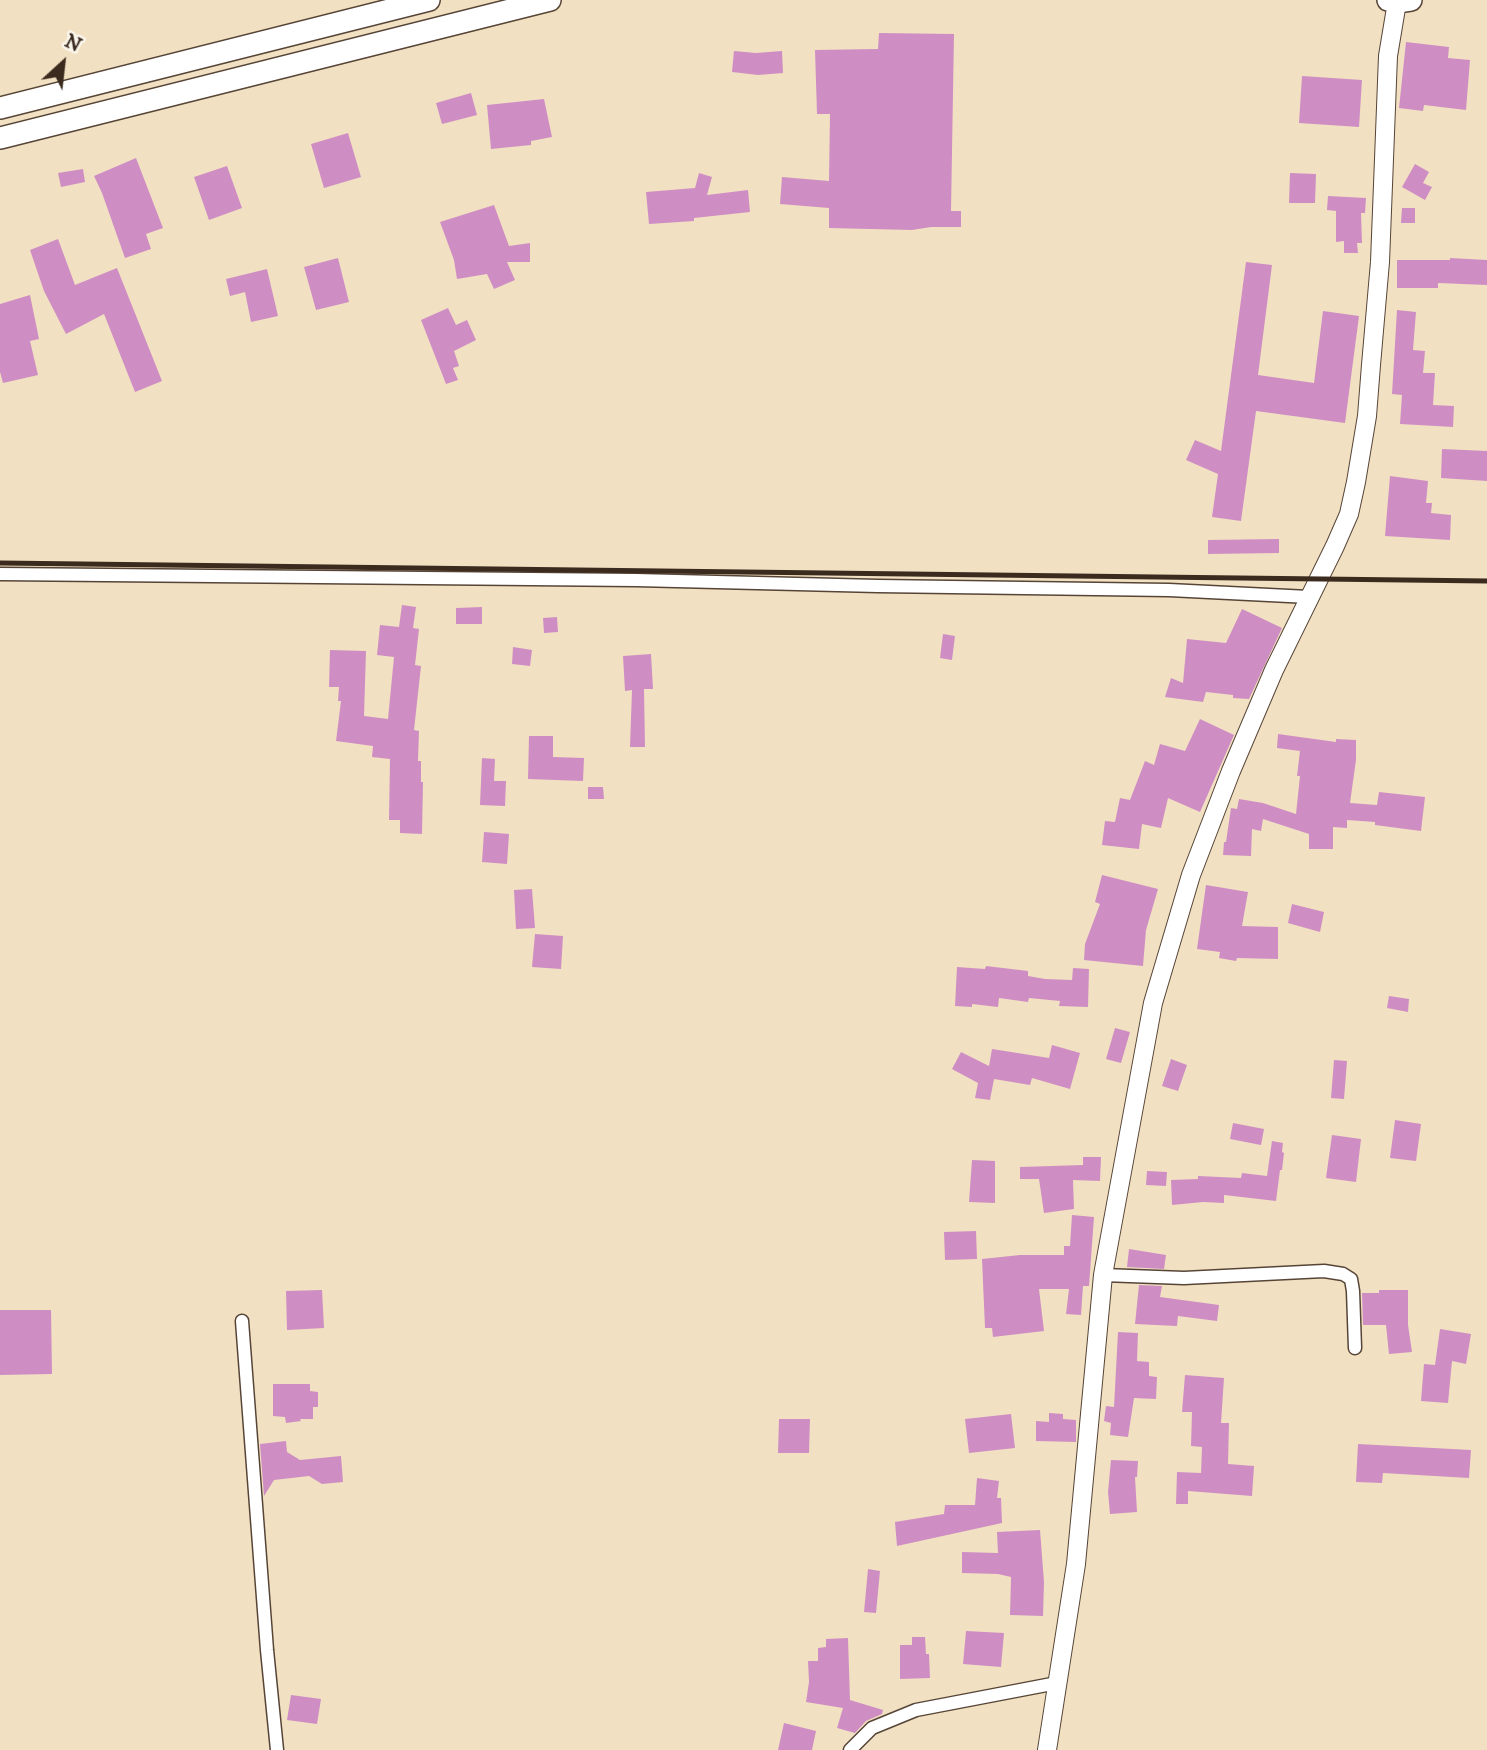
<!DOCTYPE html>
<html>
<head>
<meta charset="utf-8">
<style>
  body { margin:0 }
  #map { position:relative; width:1487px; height:1750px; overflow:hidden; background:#f2e0c2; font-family:"IM FELL DW Pica",serif }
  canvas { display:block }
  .north { position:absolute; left:28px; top:28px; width:70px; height:70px; -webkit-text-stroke:5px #fbf7ec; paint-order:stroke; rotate:27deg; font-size:19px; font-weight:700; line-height:28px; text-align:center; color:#3b2a1e }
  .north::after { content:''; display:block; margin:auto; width:24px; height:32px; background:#3b2a1e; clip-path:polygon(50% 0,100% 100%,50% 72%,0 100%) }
</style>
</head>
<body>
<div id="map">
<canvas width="1487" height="1750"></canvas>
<div class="north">N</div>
</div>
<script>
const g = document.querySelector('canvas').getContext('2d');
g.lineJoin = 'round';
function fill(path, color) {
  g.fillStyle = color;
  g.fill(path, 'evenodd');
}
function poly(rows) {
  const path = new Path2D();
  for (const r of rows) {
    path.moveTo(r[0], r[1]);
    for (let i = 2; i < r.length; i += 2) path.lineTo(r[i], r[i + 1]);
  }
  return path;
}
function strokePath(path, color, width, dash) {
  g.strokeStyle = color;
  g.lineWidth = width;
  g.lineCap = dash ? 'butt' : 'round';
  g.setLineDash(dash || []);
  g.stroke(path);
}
const building = poly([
  [879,33,954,34,951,211,961,211,961,227,931,227,912,230,829,228,829,208,780,204,782,177,829,181,830,114,817,114,815,50,878,49],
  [1406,42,1449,47,1448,58,1470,60,1466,110,1424,105,1423,111,1399,108],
  [734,51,756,53,782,51,783,73,758,75,732,72],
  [1302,76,1362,80,1359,127,1299,123],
  [471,93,477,115,442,124,436,103],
  [544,99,552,137,531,141,531,145,491,149,487,105],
  [348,133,361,177,324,188,311,144],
  [136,158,163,228,146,234,151,249,125,258,102,193,94,176],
  [1415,164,1429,172,1423,183,1432,187,1425,200,1402,187],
  [227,166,242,208,209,220,194,177],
  [83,169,85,182,61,187,58,173],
  [699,173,712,177,707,195,748,190,750,212,694,218,694,221,649,224,646,192,695,188],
  [1290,173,1316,174,1315,203,1289,203],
  [1328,196,1366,198,1365,213,1361,213,1362,243,1357,243,1358,253,1344,253,1344,241,1336,242,1336,211,1327,210],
  [494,205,509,246,530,243,530,262,507,262,515,280,494,289,487,274,457,279,454,260,440,222],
  [1402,208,1415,208,1415,223,1401,223],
  [58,239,75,285,117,268,162,381,135,392,104,314,66,334,44,291,30,250],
  [338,258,349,302,316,310,304,267],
  [1450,258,1487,260,1487,285,1438,283,1438,288,1397,288,1397,260,1450,260],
  [1246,262,1272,265,1258,375,1314,383,1323,311,1359,316,1345,423,1256,411,1241,521,1212,517,1218,474,1186,460,1195,440,1221,451],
  [267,269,278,316,251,322,245,292,230,296,226,279],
  [30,295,39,339,30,341,38,375,3,383,0,372,0,304],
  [448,308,456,325,467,320,476,340,454,351,459,366,453,368,458,380,446,384,421,320],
  [1397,310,1416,312,1413,350,1425,351,1423,373,1435,373,1433,405,1454,406,1453,427,1400,424,1402,395,1392,394],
  [1442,449,1487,451,1487,481,1441,478],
  [1390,476,1428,481,1426,503,1432,503,1431,513,1451,515,1450,540,1385,536],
  [1279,539,1279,553,1208,554,1208,540],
  [402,605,416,607,413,628,419,629,415,665,421,666,414,730,419,731,418,761,421,761,421,782,423,782,422,834,400,833,400,820,389,820,390,759,372,757,373,746,336,741,341,701,338,701,339,687,329,687,330,650,366,651,364,716,388,719,394,657,377,655,380,625,399,627],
  [482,607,482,624,456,624,456,608],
  [1242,609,1282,628,1249,699,1233,698,1233,695,1206,692,1203,702,1165,697,1171,678,1183,683,1187,639,1226,643],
  [557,617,558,632,544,633,543,618],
  [943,634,955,636,952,660,940,658],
  [513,647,532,650,530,666,512,664],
  [651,654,653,689,644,689,645,747,630,747,632,690,625,691,623,656],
  [1200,719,1234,735,1200,812,1168,798,1161,828,1142,824,1139,849,1102,845,1105,821,1115,822,1120,798,1130,800,1145,761,1154,765,1160,744,1185,751],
  [1278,734,1336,742,1336,739,1356,740,1356,760,1350,803,1377,805,1379,792,1425,797,1421,831,1375,825,1375,822,1347,820,1347,828,1333,827,1333,849,1309,849,1309,834,1263,819,1261,831,1252,829,1251,856,1223,855,1224,842,1226,842,1231,808,1237,809,1239,799,1263,803,1296,814,1300,776,1297,776,1300,751,1277,748],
  [529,736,553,736,553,757,584,758,583,781,528,779],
  [482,758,495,759,494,781,506,781,505,806,480,805],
  [588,787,603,787,604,799,588,799],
  [484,832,509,834,507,864,482,862],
  [1102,875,1158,889,1146,930,1143,966,1084,960,1085,944,1100,904,1095,902],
  [1206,885,1248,892,1242,926,1278,927,1278,959,1237,958,1236,961,1219,958,1220,952,1197,949],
  [532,889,535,928,516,929,514,890],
  [1292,904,1324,912,1320,932,1288,923],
  [535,934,563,936,561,969,532,967],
  [986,966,1028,971,1028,976,1045,979,1072,980,1073,968,1089,969,1088,1007,1059,1006,1060,1001,1029,998,1028,1002,999,998,998,1007,972,1004,972,1007,955,1006,957,967,985,969],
  [1389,996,1409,999,1408,1012,1387,1008],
  [1115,1028,1130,1032,1121,1063,1106,1059],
  [1052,1045,1080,1053,1070,1089,1032,1078,1030,1085,994,1079,990,1100,975,1098,978,1083,952,1069,961,1052,989,1066,992,1049,1049,1058],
  [1171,1059,1187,1065,1178,1091,1162,1086],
  [1334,1060,1347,1061,1344,1099,1331,1098],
  [1395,1120,1421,1124,1416,1161,1390,1158],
  [1233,1123,1264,1129,1261,1145,1230,1139],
  [1332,1135,1361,1139,1356,1182,1326,1178],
  [1272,1141,1283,1143,1282,1152,1284,1153,1282,1170,1280,1170,1276,1201,1224,1195,1224,1203,1203,1202,1172,1205,1171,1180,1198,1179,1198,1176,1241,1178,1242,1173,1267,1176],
  [1083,1157,1101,1157,1100,1181,1073,1180,1074,1209,1044,1213,1039,1179,1020,1179,1020,1167,1083,1165],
  [972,1160,995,1161,995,1203,969,1202],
  [1147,1171,1167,1172,1166,1186,1146,1185],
  [1072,1215,1094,1217,1089,1286,1083,1286,1081,1315,1066,1314,1069,1289,1039,1289,1044,1331,993,1337,992,1328,985,1328,982,1259,1020,1255,1064,1255,1064,1246,1070,1246],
  [976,1231,977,1259,945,1260,944,1232],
  [1129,1249,1166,1255,1164,1269,1127,1267],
  [1139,1285,1162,1286,1160,1297,1219,1305,1217,1321,1178,1316,1177,1326,1135,1324],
  [322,1290,324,1328,287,1330,286,1291],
  [1379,1290,1408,1290,1408,1325,1412,1352,1389,1354,1386,1325,1363,1325,1362,1293,1379,1293],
  [0,1310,51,1310,52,1374,0,1375],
  [1440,1329,1471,1334,1466,1364,1452,1361,1448,1403,1421,1401,1424,1364,1435,1365],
  [1118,1332,1138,1333,1137,1361,1149,1362,1149,1376,1157,1377,1156,1399,1134,1398,1128,1437,1110,1435,1111,1423,1104,1421,1106,1406,1114,1407],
  [1185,1375,1224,1378,1221,1423,1229,1423,1228,1464,1254,1466,1252,1496,1188,1491,1188,1504,1176,1504,1177,1472,1201,1473,1202,1447,1191,1446,1192,1412,1182,1412],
  [273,1384,310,1384,310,1391,318,1392,318,1407,313,1407,313,1419,300,1419,301,1421,286,1423,285,1417,273,1416],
  [1049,1413,1063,1414,1063,1419,1076,1420,1076,1442,1036,1441,1036,1421,1049,1422],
  [1011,1414,1015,1448,969,1453,965,1419],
  [779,1419,810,1419,809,1453,778,1453],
  [286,1441,287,1452,300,1460,341,1456,343,1482,322,1484,309,1476,274,1480,264,1496,260,1444],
  [1358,1444,1471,1450,1469,1478,1383,1473,1382,1483,1356,1482],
  [1111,1460,1138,1461,1137,1477,1135,1477,1137,1512,1110,1514,1108,1492],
  [977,1478,999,1481,997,1498,1001,1498,1002,1523,897,1546,895,1522,944,1514,945,1505,975,1505],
  [1040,1530,1044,1582,1043,1616,1010,1615,1011,1577,998,1574,962,1573,962,1552,998,1553,997,1532],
  [868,1569,880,1571,876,1613,864,1612],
  [966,1631,1004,1633,1001,1667,963,1664],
  [912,1637,925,1637,926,1654,929,1654,930,1678,900,1679,900,1645,912,1645],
  [848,1638,850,1700,883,1710,882,1714,866,1721,855,1733,837,1728,843,1708,806,1702,809,1682,808,1661,818,1661,818,1648,826,1647,826,1639],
  [291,1695,321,1699,317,1724,287,1720],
  [784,1723,816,1731,812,1750,778,1750]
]);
const minor = poly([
  [0,574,636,580,878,586,1169,590,1309,597],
  [1103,1275,1184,1278,1324,1271,1343,1274,1351,1279,1353,1291,1355,1348],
  [242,1321,267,1650,277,1750],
  [850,1750,872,1728,916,1710,1057,1683]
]);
const secondary = poly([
  [1047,1750,1076,1564,1103,1275,1153,1003,1191,875,1231,771,1274,670,1335,546,1349,514,1356,482,1367,416,1371,365,1380,262,1388,56,1397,2]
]);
const trunk = poly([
  [1388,0,1397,2,1411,0],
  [0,108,429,0],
  [0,138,550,0]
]);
const rail = poly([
  [0,563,1487,581]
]);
fill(building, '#ce8ec4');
strokePath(minor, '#564537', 15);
strokePath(secondary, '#564537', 20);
strokePath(trunk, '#564537', 24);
strokePath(minor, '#fff', 12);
strokePath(secondary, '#fff', 18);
strokePath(trunk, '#fff', 21);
strokePath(rail, '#3b2a1e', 5);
</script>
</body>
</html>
